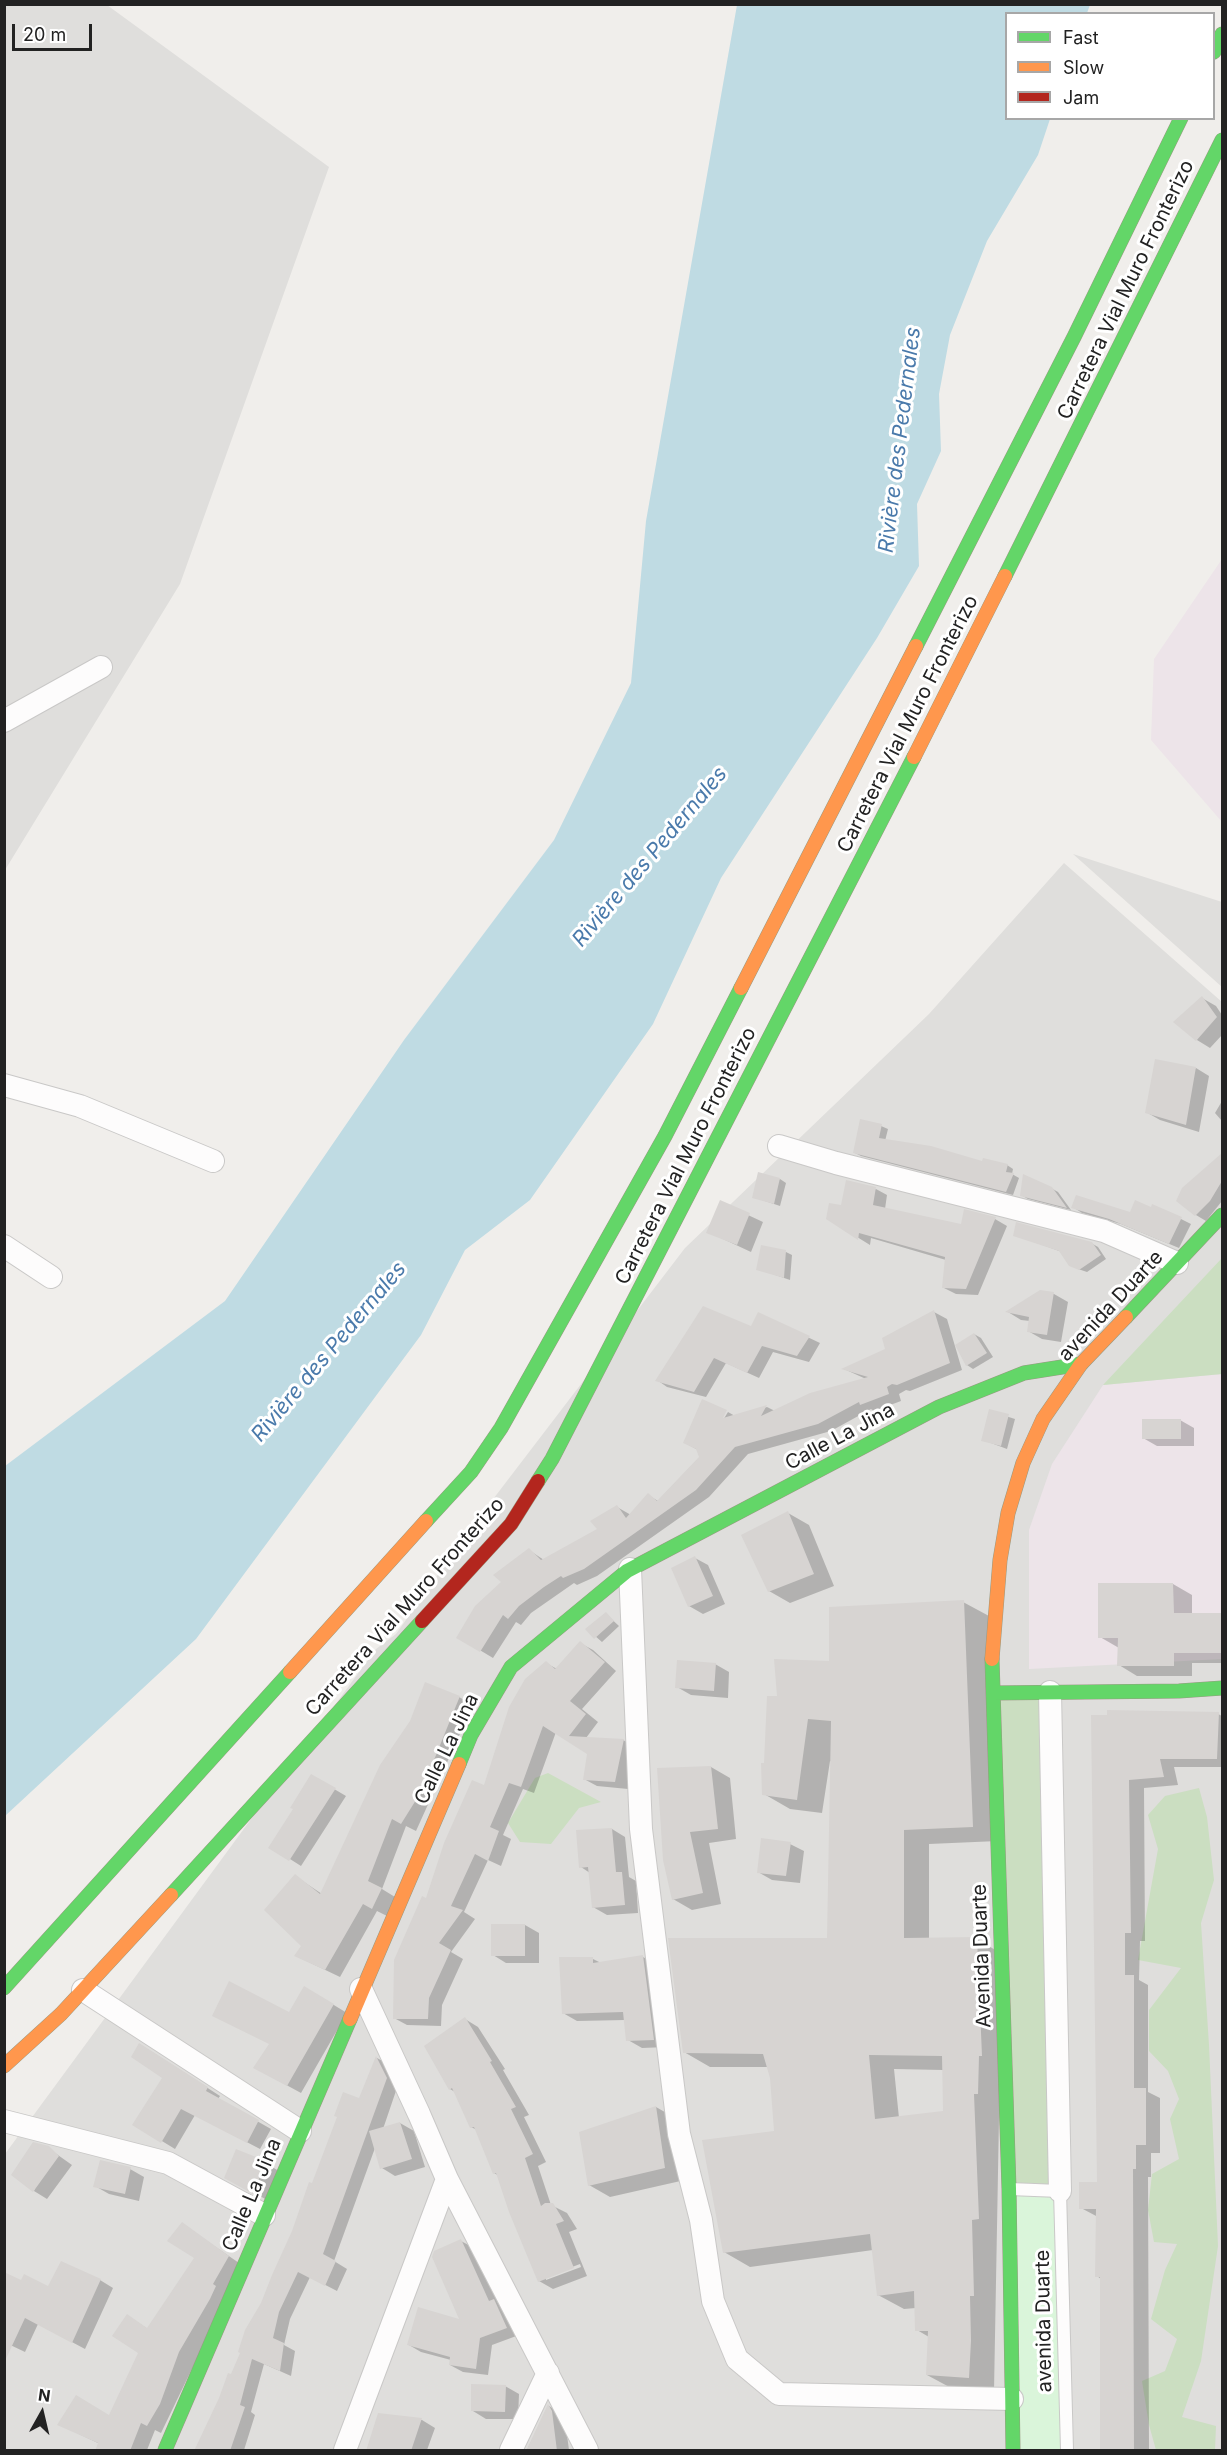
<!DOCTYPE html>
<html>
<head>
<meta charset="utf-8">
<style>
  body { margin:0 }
  #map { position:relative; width:1227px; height:2455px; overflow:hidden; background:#f0eeeb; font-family:Inter,sans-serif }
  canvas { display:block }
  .frame { position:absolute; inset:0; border:6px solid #222; pointer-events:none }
  .legend { position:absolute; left:1005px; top:12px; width:210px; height:108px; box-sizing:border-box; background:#fff; border:2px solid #a7a7a7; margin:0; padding:8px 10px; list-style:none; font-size:18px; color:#222 }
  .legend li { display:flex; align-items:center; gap:12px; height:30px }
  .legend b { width:30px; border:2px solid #a7a7a7 }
  .north { position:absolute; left:12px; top:2383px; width:60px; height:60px; -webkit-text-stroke:4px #fff; paint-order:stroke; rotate:8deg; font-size:16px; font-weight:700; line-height:24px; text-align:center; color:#222 }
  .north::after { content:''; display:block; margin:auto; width:21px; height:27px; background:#222; clip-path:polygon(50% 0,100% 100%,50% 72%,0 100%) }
  .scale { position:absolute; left:12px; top:24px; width:80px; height:27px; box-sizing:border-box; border:3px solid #222; border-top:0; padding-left:8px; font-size:18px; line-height:21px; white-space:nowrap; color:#222; -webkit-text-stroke:4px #fff; paint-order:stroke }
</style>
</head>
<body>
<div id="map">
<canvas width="1227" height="2455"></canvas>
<div class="frame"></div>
<ul class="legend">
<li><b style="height:8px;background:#63d668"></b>Fast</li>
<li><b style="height:8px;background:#ff974d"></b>Slow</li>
<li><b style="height:8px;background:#b3261e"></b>Jam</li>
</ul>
<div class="north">N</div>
<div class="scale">20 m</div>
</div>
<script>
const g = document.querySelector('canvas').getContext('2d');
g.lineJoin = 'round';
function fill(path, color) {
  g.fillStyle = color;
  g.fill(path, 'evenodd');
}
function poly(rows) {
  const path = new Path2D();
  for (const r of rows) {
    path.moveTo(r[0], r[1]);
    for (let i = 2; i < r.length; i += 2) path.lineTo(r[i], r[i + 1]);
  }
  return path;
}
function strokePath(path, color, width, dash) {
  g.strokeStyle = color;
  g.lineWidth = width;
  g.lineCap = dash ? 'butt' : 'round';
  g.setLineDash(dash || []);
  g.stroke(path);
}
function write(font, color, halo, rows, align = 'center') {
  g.font = font + ' Inter,sans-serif';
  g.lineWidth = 6;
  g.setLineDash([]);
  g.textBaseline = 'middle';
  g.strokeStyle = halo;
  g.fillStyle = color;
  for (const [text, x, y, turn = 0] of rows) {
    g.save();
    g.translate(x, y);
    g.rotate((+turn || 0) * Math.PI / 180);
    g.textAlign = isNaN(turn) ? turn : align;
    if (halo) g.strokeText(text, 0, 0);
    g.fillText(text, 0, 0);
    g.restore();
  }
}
const residential = poly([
  [5,5,107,5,329,167,180,584,5,870],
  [1073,854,1222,902,1222,987],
  [1064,863,1222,1002,1222,2450,5,2450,5,2154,376,1649,396,1634,471,1528,685,1248,929,1014]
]);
const industrial = poly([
  [1222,559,1222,822,1151,740,1154,659],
  [1222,1374,1222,1659,1029,1669,1029,1530,1052,1464,1103,1385]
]);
const forest = poly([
  [1222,1258,1222,1374,1103,1385],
  [1050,1692,1060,2191,1009,2189,993,1693],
  [548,1773,601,1802,579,1808,551,1844,520,1842,508,1823,535,1778],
  [1199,1788,1207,1817,1214,1880,1201,1923,1209,2045,1218,2246,1201,2361,1182,2417,1216,2426,1215,2450,1156,2450,1149,2425,1142,2381,1165,2371,1177,2339,1151,2319,1165,2270,1177,2244,1154,2242,1148,2210,1152,2174,1179,2159,1170,2119,1179,2099,1168,2071,1149,2051,1149,2010,1181,1968,1138,1960,1158,1849,1148,1815,1165,1796]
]);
const park = poly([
  [1010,2190,1059,2193,1063,2450,1016,2450]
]);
const water = poly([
  [737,5,1090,5,1087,13,1006,14,1006,118,1050,119,1038,155,987,241,950,335,939,394,941,451,917,504,919,566,877,638,721,878,653,1024,530,1200,465,1250,421,1335,196,1639,5,1816,5,1466,225,1301,404,1040,554,840,631,683,646,521]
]);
const shadow = poly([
  [1202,998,1216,1006,1222,1015,1222,1035,1210,1048,1197,1040],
  [1196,1068,1209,1076,1199,1132,1160,1120,1146,1112],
  [1222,1101,1222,1121,1215,1113],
  [881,1126,888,1129,885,1141,983,1163,1007,1165,1013,1169,1012,1174,1019,1178,1013,1195,861,1156,855,1153],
  [1222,1155,1222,1201,1206,1221,1196,1215,1183,1189],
  [780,1179,786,1183,780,1206,753,1197],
  [1051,1188,1058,1192,1071,1210,1028,1199,1021,1195],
  [876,1189,887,1195,885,1209,962,1226,995,1219,1007,1226,978,1295,956,1294,944,1288,946,1260,871,1238,870,1245,828,1219,842,1206],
  [720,1202,763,1222,751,1252,708,1232],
  [1073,1207,1181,1219,1191,1224,1179,1248,1121,1224,1082,1213],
  [1015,1235,1091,1243,1098,1247,1106,1259,1087,1272,1078,1269,1062,1252],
  [786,1252,792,1255,790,1280,758,1269],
  [1041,1291,1054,1294,1068,1302,1061,1342,1042,1339,1028,1331,1030,1321,1021,1320,1008,1312],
  [934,1312,947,1319,962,1370,910,1391,906,1390,899,1394,901,1401,874,1411,871,1409,831,1431,748,1454,709,1497,597,1576,577,1585,574,1583,531,1613,521,1625,516,1622,493,1658,458,1637,529,1550,544,1560,599,1530,617,1507,631,1515,648,1495,658,1501,700,1457,698,1450,685,1443,720,1425,728,1412,735,1416,767,1407,775,1411,866,1379,844,1369,887,1350],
  [759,1314,820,1343,809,1362,773,1352,759,1378,726,1363,706,1397,667,1387,657,1380,752,1327],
  [974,1334,981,1338,993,1357,973,1369,967,1365],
  [990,1411,1015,1419,1007,1449,983,1440],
  [1180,1420,1194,1428,1194,1446,1157,1446,1143,1438],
  [788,1513,809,1525,834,1586,790,1603,769,1591],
  [695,1558,708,1565,725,1604,703,1614,689,1606],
  [1100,1584,1173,1584,1192,1595,1192,1615,1222,1614,1222,1663,1192,1663,1192,1676,1137,1676,1119,1665,1119,1648,1100,1637],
  [963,1602,989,1616,998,1841,929,1844,929,1939,977,1939,1002,1954,994,2391,953,2389,927,2375,929,2337,917,2330,916,2308,904,2309,878,2295,873,2250,750,2267,724,2252,776,2133,772,2078,769,2067,710,2067,684,2052,829,1939,832,1762,830,1761,822,1813,790,1809,764,1794,765,1764,778,1698,831,1663],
  [894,2069,943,2070,944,2112,899,2118],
  [606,1614,619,1626,602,1642,587,1629],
  [580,1643,593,1650,616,1671,582,1709,598,1722,586,1738,623,1740,636,1747,628,1789,597,1786,584,1779,589,1753,556,1732,534,1793,523,1789,503,1835,511,1839,501,1866,488,1860,464,1912,475,1919,451,1952,463,1959,442,2005,441,2026,407,2025,394,2018,427,1900,546,1663,557,1669],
  [715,1664,729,1672,728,1698,691,1695,677,1687],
  [459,1697,473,1705,416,1831,406,1826,382,1889,395,1897,387,1916,377,1911,340,1977,296,1956,303,1946,295,1876,322,1894],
  [1218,1714,1222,1716,1222,1767,1174,1767,1178,1785,1144,1788,1145,1941,1140,1941,1139,1980,1148,1985,1148,2092,1160,2098,1160,2153,1151,2153,1151,2177,1148,2177,1149,2450,1100,2450,1101,2279,1097,2276,1098,2217,1081,2208,1098,2183,1092,1716],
  [711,1767,730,1778,736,1839,709,1843,721,1904,692,1910,673,1899,665,1860],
  [312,1776,346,1796,301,1866,271,1847,295,1809],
  [612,1829,625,1837,629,1877,636,1881,638,1913,607,1915,593,1907,590,1873,581,1867],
  [790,1844,804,1851,800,1883,772,1880,758,1872],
  [525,1925,539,1933,539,1963,506,1963,493,1955],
  [643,1957,657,1965,667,2047,642,2048,628,2040,625,2020,577,2021,563,2013,593,1959,601,1963],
  [319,1996,347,2013,301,2093,268,2075,290,2014],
  [465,2019,478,2027,505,2069,503,2070,529,2115,524,2117,546,2162,538,2166,551,2205,567,2213,577,2229,569,2232,587,2276,553,2289,539,2281,499,2176,494,2173,477,2130,471,2127,455,2092,450,2089],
  [580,2264,581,2267,546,2280,546,2277],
  [152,2052,220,2096,218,2099,271,2129,260,2149,195,2115,175,2149,134,2124,164,2078],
  [377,2058,388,2064,398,2085,383,2129,400,2123,414,2131,425,2167,395,2176,382,2168,375,2148,334,2261,347,2269,337,2291,310,2277,290,2319,284,2345,295,2351,291,2376,264,2364,251,2412,255,2415,244,2450,196,2450,231,2376,313,2185,360,2100],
  [656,2107,677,2119,685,2180,610,2197,589,2185],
  [48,2148,72,2165,47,2199,34,2191],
  [265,2163,279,2171,267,2200,226,2177],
  [130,2169,144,2177,139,2201,109,2194,95,2186],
  [1222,2189,1222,2226,1221,2225],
  [182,2224,242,2265,161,2433,155,2430,147,2450,97,2450,100,2444,60,2425,110,2417,140,2352,127,2316,148,2329,196,2257],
  [461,2241,474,2248,498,2303,506,2308,519,2335,492,2345,488,2375,463,2372,450,2365,451,2360,421,2352,409,2345,461,2321],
  [100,2280,113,2288,85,2349,38,2324,25,2352,4,2342,21,2282,48,2288],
  [1222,2361,1222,2402,1221,2401],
  [505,2386,519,2394,518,2419,486,2419,473,2411],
  [549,2406,562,2414,565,2420,569,2450,527,2450],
  [379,2414,422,2420,435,2428,427,2450,367,2450]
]);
const building = poly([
  [1202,996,1217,1017,1196,1041,1173,1022],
  [1155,1059,1196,1067,1186,1125,1145,1113],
  [860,1119,882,1124,879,1138,931,1146,982,1161,983,1158,1008,1164,1006,1172,1014,1173,1006,1192,853,1153],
  [1222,1153,1222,1181,1210,1201,1195,1216,1176,1201,1182,1188],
  [758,1172,780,1178,774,1204,752,1198],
  [1023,1174,1052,1187,1067,1208,1020,1196],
  [846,1180,876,1187,873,1205,961,1224,964,1209,996,1217,966,1289,942,1288,945,1257,859,1233,858,1240,826,1219,829,1203,841,1205],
  [1076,1195,1130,1212,1135,1200,1151,1207,1152,1204,1182,1217,1169,1244,1109,1219,1071,1208],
  [720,1200,750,1213,737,1245,706,1233],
  [1016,1222,1092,1242,1101,1255,1079,1270,1069,1266,1059,1251,1013,1236],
  [761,1245,786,1250,784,1278,756,1270],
  [1040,1290,1054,1292,1047,1335,1027,1332,1029,1317,1005,1312],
  [703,1306,751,1326,758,1312,810,1336,797,1356,762,1346,747,1373,714,1358,694,1392,655,1381],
  [934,1310,950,1363,897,1385,892,1384,887,1387,889,1394,860,1405,859,1402,818,1424,735,1447,696,1490,584,1569,563,1578,561,1576,544,1587,519,1606,508,1619,503,1615,480,1652,456,1638,475,1606,501,1582,493,1575,529,1548,541,1560,597,1529,590,1521,617,1505,626,1518,648,1493,657,1501,699,1457,696,1449,683,1443,702,1399,727,1410,723,1418,767,1405,761,1416,810,1393,868,1377,841,1369,885,1349,882,1338],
  [974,1333,987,1353,966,1366,955,1345],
  [989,1409,1009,1414,1001,1446,981,1441],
  [1142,1419,1181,1419,1181,1439,1142,1439],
  [788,1511,814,1574,768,1592,741,1535],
  [695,1556,713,1596,688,1607,671,1568],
  [1098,1583,1173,1583,1174,1613,1222,1613,1222,1653,1174,1653,1174,1666,1117,1666,1118,1638,1098,1638],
  [964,1600,973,1827,904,1830,904,1938,977,1937,982,2056,979,2056,978,2094,974,2094,979,2219,972,2220,974,2296,970,2296,971,2341,969,2378,926,2375,928,2331,915,2331,914,2291,877,2296,870,2234,723,2253,702,2140,774,2131,770,2078,763,2054,683,2053,668,1938,827,1938,831,1721,808,1719,797,1800,762,1795,761,1763,764,1763,767,1696,777,1696,774,1659,829,1661,829,1607],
  [869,2055,942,2056,943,2111,875,2119],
  [606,1612,614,1621,594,1639,585,1629],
  [580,1641,605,1662,570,1701,586,1714,569,1736,624,1739,615,1782,583,1780,587,1754,543,1726,521,1787,509,1783,490,1827,499,1831,488,1861,475,1854,451,1906,463,1910,439,1943,451,1950,429,1998,428,2019,393,2019,394,1960,422,1896,426,1898,444,1843,472,1780,484,1785,509,1707,525,1679,546,1661,555,1669],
  [677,1660,716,1663,714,1691,675,1688],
  [425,1682,460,1696,421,1792,401,1824,392,1819,368,1881,382,1888,372,1909,363,1904,325,1970,294,1956,301,1946,264,1910,295,1874,320,1894,380,1765,410,1721],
  [1107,1710,1219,1712,1217,1759,1160,1759,1164,1777,1129,1780,1131,1933,1125,1933,1125,1975,1134,1975,1134,2088,1146,2088,1146,2145,1136,2145,1136,2169,1133,2169,1134,2451,1100,2451,1100,2277,1095,2277,1096,2209,1079,2209,1079,2182,1097,2182,1091,1715,1107,1715],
  [711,1766,718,1829,690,1832,703,1893,672,1900,663,1860,657,1768],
  [311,1774,336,1788,289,1861,268,1848,293,1809,290,1808],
  [612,1828,616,1872,622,1872,625,1905,592,1908,588,1867,579,1868,576,1830],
  [761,1838,791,1842,786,1876,757,1873],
  [491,1924,525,1924,525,1956,491,1956],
  [643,1955,654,2040,626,2041,623,2012,562,2014,559,1957,593,1957,593,1963],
  [229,1981,289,2012,304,1986,334,2004,287,2086,253,2068,269,2044,212,2016],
  [465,2017,492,2061,490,2062,516,2107,511,2109,533,2154,525,2158,541,2206,545,2203,553,2203,564,2221,556,2224,574,2268,538,2282,509,2212,496,2173,493,2174,474,2127,470,2128,452,2088,449,2090,424,2046],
  [139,2043,208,2087,206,2091,259,2120,247,2143,181,2109,161,2143,132,2125,162,2078,131,2057],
  [376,2056,387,2078,323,2254,336,2261,325,2286,298,2272,279,2312,273,2338,284,2343,280,2371,252,2359,240,2405,245,2407,230,2451,194,2451,219,2398,228,2373,231,2374,240,2353,238,2352,245,2330,261,2303,272,2275,292,2231,309,2182,312,2183,337,2117,334,2116,343,2092,359,2098],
  [656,2106,665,2168,588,2186,579,2132],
  [400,2122,412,2159,380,2169,369,2131],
  [33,2142,49,2146,59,2156,33,2192,11,2175],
  [236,2149,266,2161,253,2194,224,2178],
  [100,2160,131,2167,125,2194,93,2187],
  [182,2222,229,2256,213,2284,216,2286,210,2299,179,2352,160,2404,147,2426,141,2423,130,2451,95,2451,98,2443,57,2425,76,2395,109,2415,138,2353,112,2336,127,2314,147,2328,194,2258,167,2241],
  [461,2239,489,2301,494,2299,507,2328,480,2338,476,2369,449,2365,450,2357,407,2345,418,2307,459,2319,432,2257,434,2251],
  [61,2261,101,2279,72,2343,25,2318,4,2363,4,2272,21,2280,24,2274,48,2286],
  [471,2384,506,2385,505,2412,471,2411],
  [548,2404,552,2411,557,2451,526,2451],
  [378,2413,422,2418,411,2451,366,2451]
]);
const lane = poly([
  [1009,2189,1060,2191,1067,2450]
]);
const street = poly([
  [4,721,101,667],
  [4,1085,80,1106,213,1161],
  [779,1146,836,1163,1104,1231,1177,1263],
  [4,1246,51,1277],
  [630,1569,641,1829,679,2134,701,2220,713,2301,737,2359,779,2394,1012,2399],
  [1050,1692,1060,2191],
  [361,1989,419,2114,447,2179,587,2450],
  [83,1990,300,2131],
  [4,2121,168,2163,264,2215],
  [345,2450,447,2179],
  [511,2450,548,2373]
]);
const fast = poly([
  [1214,52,1222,34],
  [1005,576,1222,140],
  [916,646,1074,337,1181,118],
  [1126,1317,1222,1215],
  [538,1481,552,1459,914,757],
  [426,1521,471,1472,501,1428,665,1136,741,988],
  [992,1659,1009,2189,1013,2450],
  [993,1693,1179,1691,1222,1688],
  [459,1764,471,1735,511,1667,627,1571,939,1407,1024,1373,1081,1364],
  [171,1895,422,1621],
  [4,1988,290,1672],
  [165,2450,350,2019]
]);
const slow = poly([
  [914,757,1005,576],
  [741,988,916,646],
  [992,1659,1000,1560,1008,1513,1023,1463,1043,1419,1081,1364,1126,1317],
  [290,1672,426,1521],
  [350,2019,459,1764],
  [4,2066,61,2014,171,1895]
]);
const jam = poly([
  [422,1621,511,1524,538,1481]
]);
const streetNames = [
  ["Carretera Vial Muro Fronterizo",1126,290,-64],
  ["Carretera Vial Muro Fronterizo",908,724,-63],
  ["Carretera Vial Muro Fronterizo",686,1156,-63],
  ["avenida Duarte",1111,1306,-47],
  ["Calle La Jina",840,1437,-28],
  ["Carretera Vial Muro Fronterizo",405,1607,-48],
  ["Calle La Jina",447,1749,-64],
  ["Avenida Duarte",982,1956,-92],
  ["Calle La Jina",252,2195,-67],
  ["avenida Duarte",1044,2321,-91]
];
const waterNames = [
  ["Rivière des Pedernales",900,440,-83],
  ["Rivière des Pedernales",650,857,-50],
  ["Rivière des Pedernales",329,1352,-50]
];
fill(residential, '#dfdedc');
fill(industrial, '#ede4e9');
fill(forest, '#cbdec1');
fill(park, '#daf5da');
fill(water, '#bfdbe3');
fill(shadow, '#0003');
fill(building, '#d7d4d2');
strokePath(lane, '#c9c8c7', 14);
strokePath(street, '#c9c8c7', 24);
strokePath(fast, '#999a82', 15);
strokePath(slow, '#999a82', 15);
strokePath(jam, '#999a82', 15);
strokePath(lane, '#fdfcfc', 12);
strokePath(street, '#fdfcfc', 22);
strokePath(fast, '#63d668', 14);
strokePath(slow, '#ff974d', 14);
strokePath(jam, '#b3261e', 14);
write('20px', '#222', '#fff', streetNames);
write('italic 21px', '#4a7aab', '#fff', waterNames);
</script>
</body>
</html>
